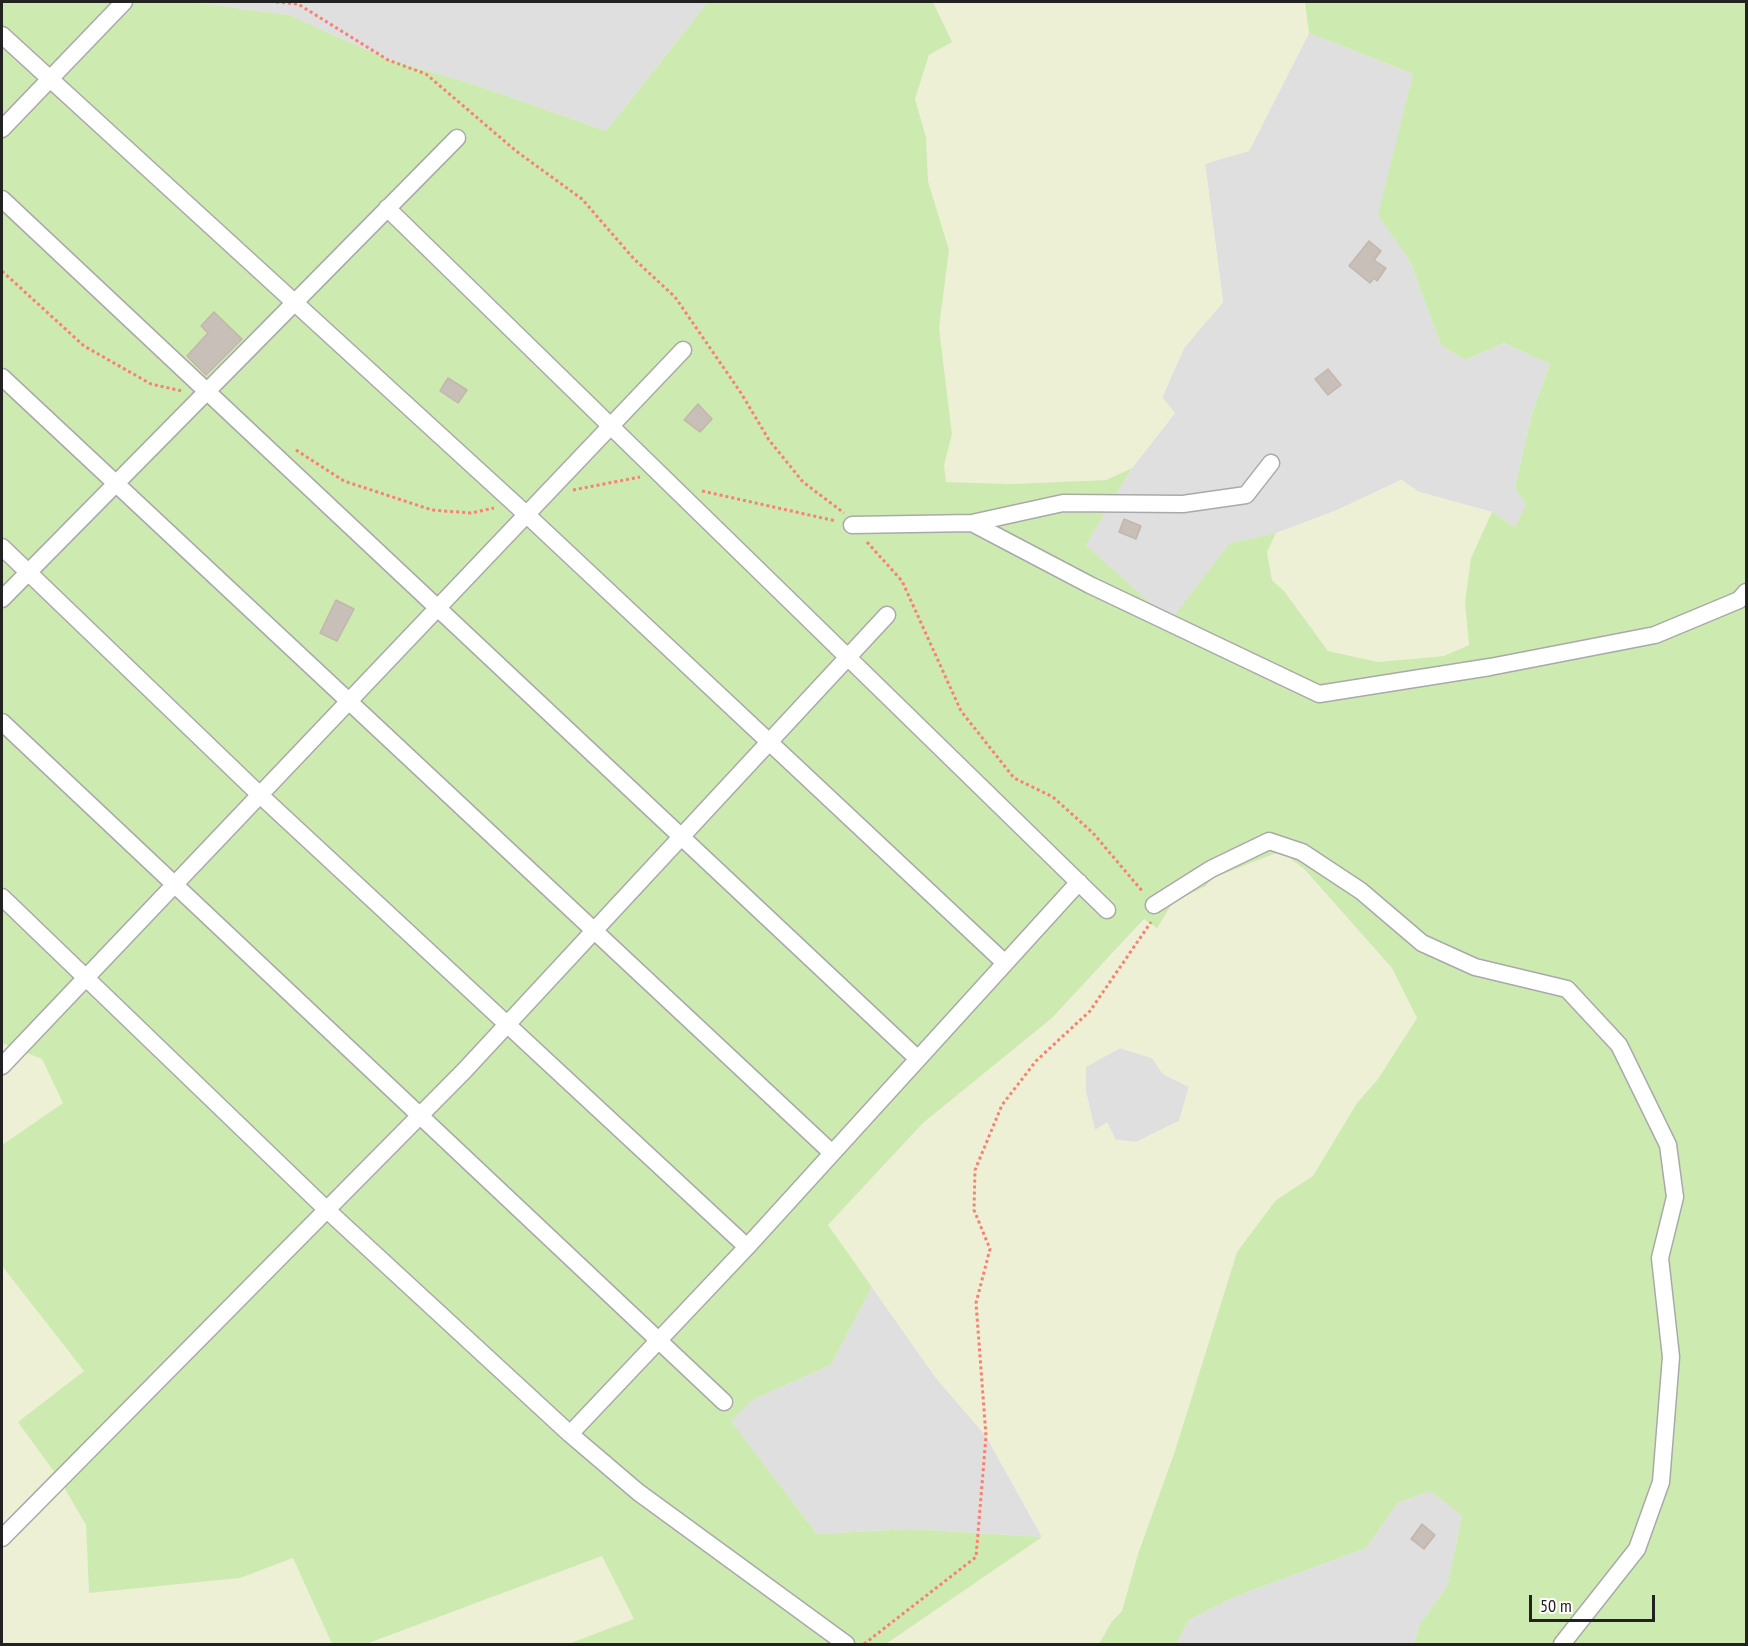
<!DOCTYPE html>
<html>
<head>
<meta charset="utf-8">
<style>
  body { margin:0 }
  #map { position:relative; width:1748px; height:1646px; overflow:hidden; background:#f2efe9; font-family:"PT Sans Narrow",sans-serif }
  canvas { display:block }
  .frame { position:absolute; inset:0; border:3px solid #222; pointer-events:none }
  .scale { position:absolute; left:1529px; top:1595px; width:126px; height:27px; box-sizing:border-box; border:3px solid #222; border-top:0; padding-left:8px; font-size:18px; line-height:21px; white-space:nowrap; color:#222; -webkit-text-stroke:4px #fff; paint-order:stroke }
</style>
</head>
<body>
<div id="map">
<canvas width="1748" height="1646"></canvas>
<div class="frame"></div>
<div class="scale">50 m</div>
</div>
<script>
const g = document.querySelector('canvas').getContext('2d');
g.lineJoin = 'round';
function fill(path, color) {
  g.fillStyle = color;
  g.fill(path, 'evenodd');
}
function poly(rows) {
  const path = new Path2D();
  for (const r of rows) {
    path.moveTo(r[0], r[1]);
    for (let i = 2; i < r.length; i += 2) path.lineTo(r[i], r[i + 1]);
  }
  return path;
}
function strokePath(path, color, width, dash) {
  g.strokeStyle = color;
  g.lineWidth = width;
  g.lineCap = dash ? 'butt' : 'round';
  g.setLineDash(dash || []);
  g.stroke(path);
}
const residential = poly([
  [191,2,708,2,606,131,470,83,389,60,289,15],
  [1309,33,1413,74,1379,215,1410,261,1441,345,1465,360,1504,343,1550,364,1532,413,1515,487,1527,505,1515,527,1492,512,1419,492,1401,480,1335,511,1276,533,1230,543,1170,622,1086,545,1132,468,1175,413,1162,398,1184,348,1223,302,1205,163,1249,151],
  [1120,1048,1152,1058,1163,1074,1189,1087,1179,1121,1136,1142,1115,1140,1095,1131,1086,1092,1086,1066],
  [872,1287,936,1378,986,1436,1042,1537,910,1529,817,1534,730,1421,754,1399,831,1365],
  [1430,1491,1462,1516,1447,1586,1420,1624,1414,1644,1176,1644,1189,1620,1232,1598,1366,1548,1398,1503]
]);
const farmland = poly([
  [933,2,1305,2,1309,33,1249,151,1205,164,1223,302,1184,348,1162,397,1175,413,1132,468,1106,480,1012,484,946,482,943,466,952,434,939,328,949,250,928,181,926,137,915,99,929,55,952,42],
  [1402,480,1419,492,1492,512,1471,558,1465,602,1469,645,1444,656,1378,662,1328,651,1284,591,1272,580,1267,552,1276,533,1335,511],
  [1281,851,1304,870,1392,968,1417,1018,1378,1079,1357,1103,1313,1176,1276,1200,1175,1451,1138,1554,1122,1611,1112,1621,1099,1644,886,1644,1042,1536,986,1436,936,1378,828,1225,923,1123,1052,1018,1145,919,1205,886,1211,879],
  [1120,1048,1152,1058,1163,1074,1189,1087,1179,1121,1136,1142,1116,1140,1107,1122,1095,1130,1086,1092,1086,1067],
  [2,1043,42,1059,63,1103,2,1145],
  [2,1266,84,1371,58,1477,86,1525,89,1592,240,1578,293,1558,332,1644,2,1644],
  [602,1556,635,1619,568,1644,366,1644]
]);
const grass = poly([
  [2,2,191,2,289,15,389,60,470,83,606,131,708,2,933,2,952,42,929,55,915,99,926,137,928,181,949,250,939,328,952,434,944,466,946,482,1012,484,1106,480,1132,468,1086,545,1170,621,1230,543,1276,533,1267,552,1272,580,1284,591,1328,651,1378,662,1444,656,1469,645,1465,602,1471,558,1492,512,1515,527,1526,505,1515,487,1532,413,1550,364,1504,343,1465,360,1441,345,1410,261,1378,215,1413,74,1309,33,1305,2,1746,2,1746,1644,1414,1644,1420,1624,1447,1586,1462,1516,1430,1491,1398,1503,1366,1548,1232,1598,1189,1620,1176,1644,1099,1644,1112,1621,1122,1611,1138,1554,1175,1451,1237,1252,1276,1200,1313,1176,1357,1103,1378,1079,1417,1018,1392,968,1305,870,1281,851,1211,879,1206,886,1173,902,1157,928,1144,919,1052,1018,923,1123,828,1225,872,1287,831,1365,754,1399,731,1421,817,1534,910,1529,1042,1537,886,1644,568,1644,634,1619,602,1556,366,1644,332,1644,293,1558,240,1578,89,1593,86,1525,58,1477,18,1422,84,1371,2,1266,2,1145,63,1103,42,1059,2,1043]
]);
const building = poly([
  [1369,241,1381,251,1374,260,1386,268,1377,281,1374,278,1370,283,1349,266,1369,241],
  [214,312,242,339,206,375,187,356,208,333,201,326,214,312],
  [1328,369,1341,385,1328,395,1315,379,1328,369],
  [448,378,467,390,458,403,440,391,448,378],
  [698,404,712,419,700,432,684,420,698,404],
  [1124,519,1141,526,1136,539,1119,532,1124,519],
  [336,600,354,609,337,641,320,633,336,600],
  [1422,1524,1435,1535,1424,1549,1411,1539,1422,1524]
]);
const path = poly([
  [276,2,298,4,388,60,426,74,516,151,582,199,634,259,675,297,741,393,769,440,803,482,844,513],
  [2,271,84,346,151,384,182,391],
  [296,450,344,481,432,510,471,513,494,508],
  [573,490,640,477],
  [702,491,836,521],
  [867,542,902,581,961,711,1014,778,1053,797,1093,833,1143,892],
  [864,1644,976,1557,986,1436,976,1303,990,1249,974,1210,975,1170,1002,1105,1036,1061,1090,1011,1151,922]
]);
const street = poly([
  [2,35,527,515,1005,963],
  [2,129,124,2],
  [2,199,918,1059],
  [387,208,1107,910],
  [2,377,832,1153],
  [972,523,1063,503,1183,504,1246,495,1271,463],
  [852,525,972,523,1090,585,1319,694,1490,667,1655,635,1739,600,1746,592],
  [2,547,260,795,747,1247],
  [2,599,457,138],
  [2,722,724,1402],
  [2,897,327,1210,570,1434,638,1492,846,1644],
  [1154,905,1211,869,1269,841,1302,852,1361,891,1422,943,1475,967,1567,989,1619,1045,1668,1145,1675,1197,1660,1258,1671,1357,1661,1482,1637,1549,1562,1644],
  [2,1066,683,350],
  [570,1434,747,1247,1079,882],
  [2,1538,464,1071,887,615]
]);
fill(residential, '#e0dfdf');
fill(farmland, '#eef0d5');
fill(grass, '#cdebb0');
fill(building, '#c7bfb8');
strokePath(building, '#c4b6ab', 1.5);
strokePath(street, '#a9a9a9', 19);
strokePath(path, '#fa8072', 3, [3, 3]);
strokePath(street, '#fff', 16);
</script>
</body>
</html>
